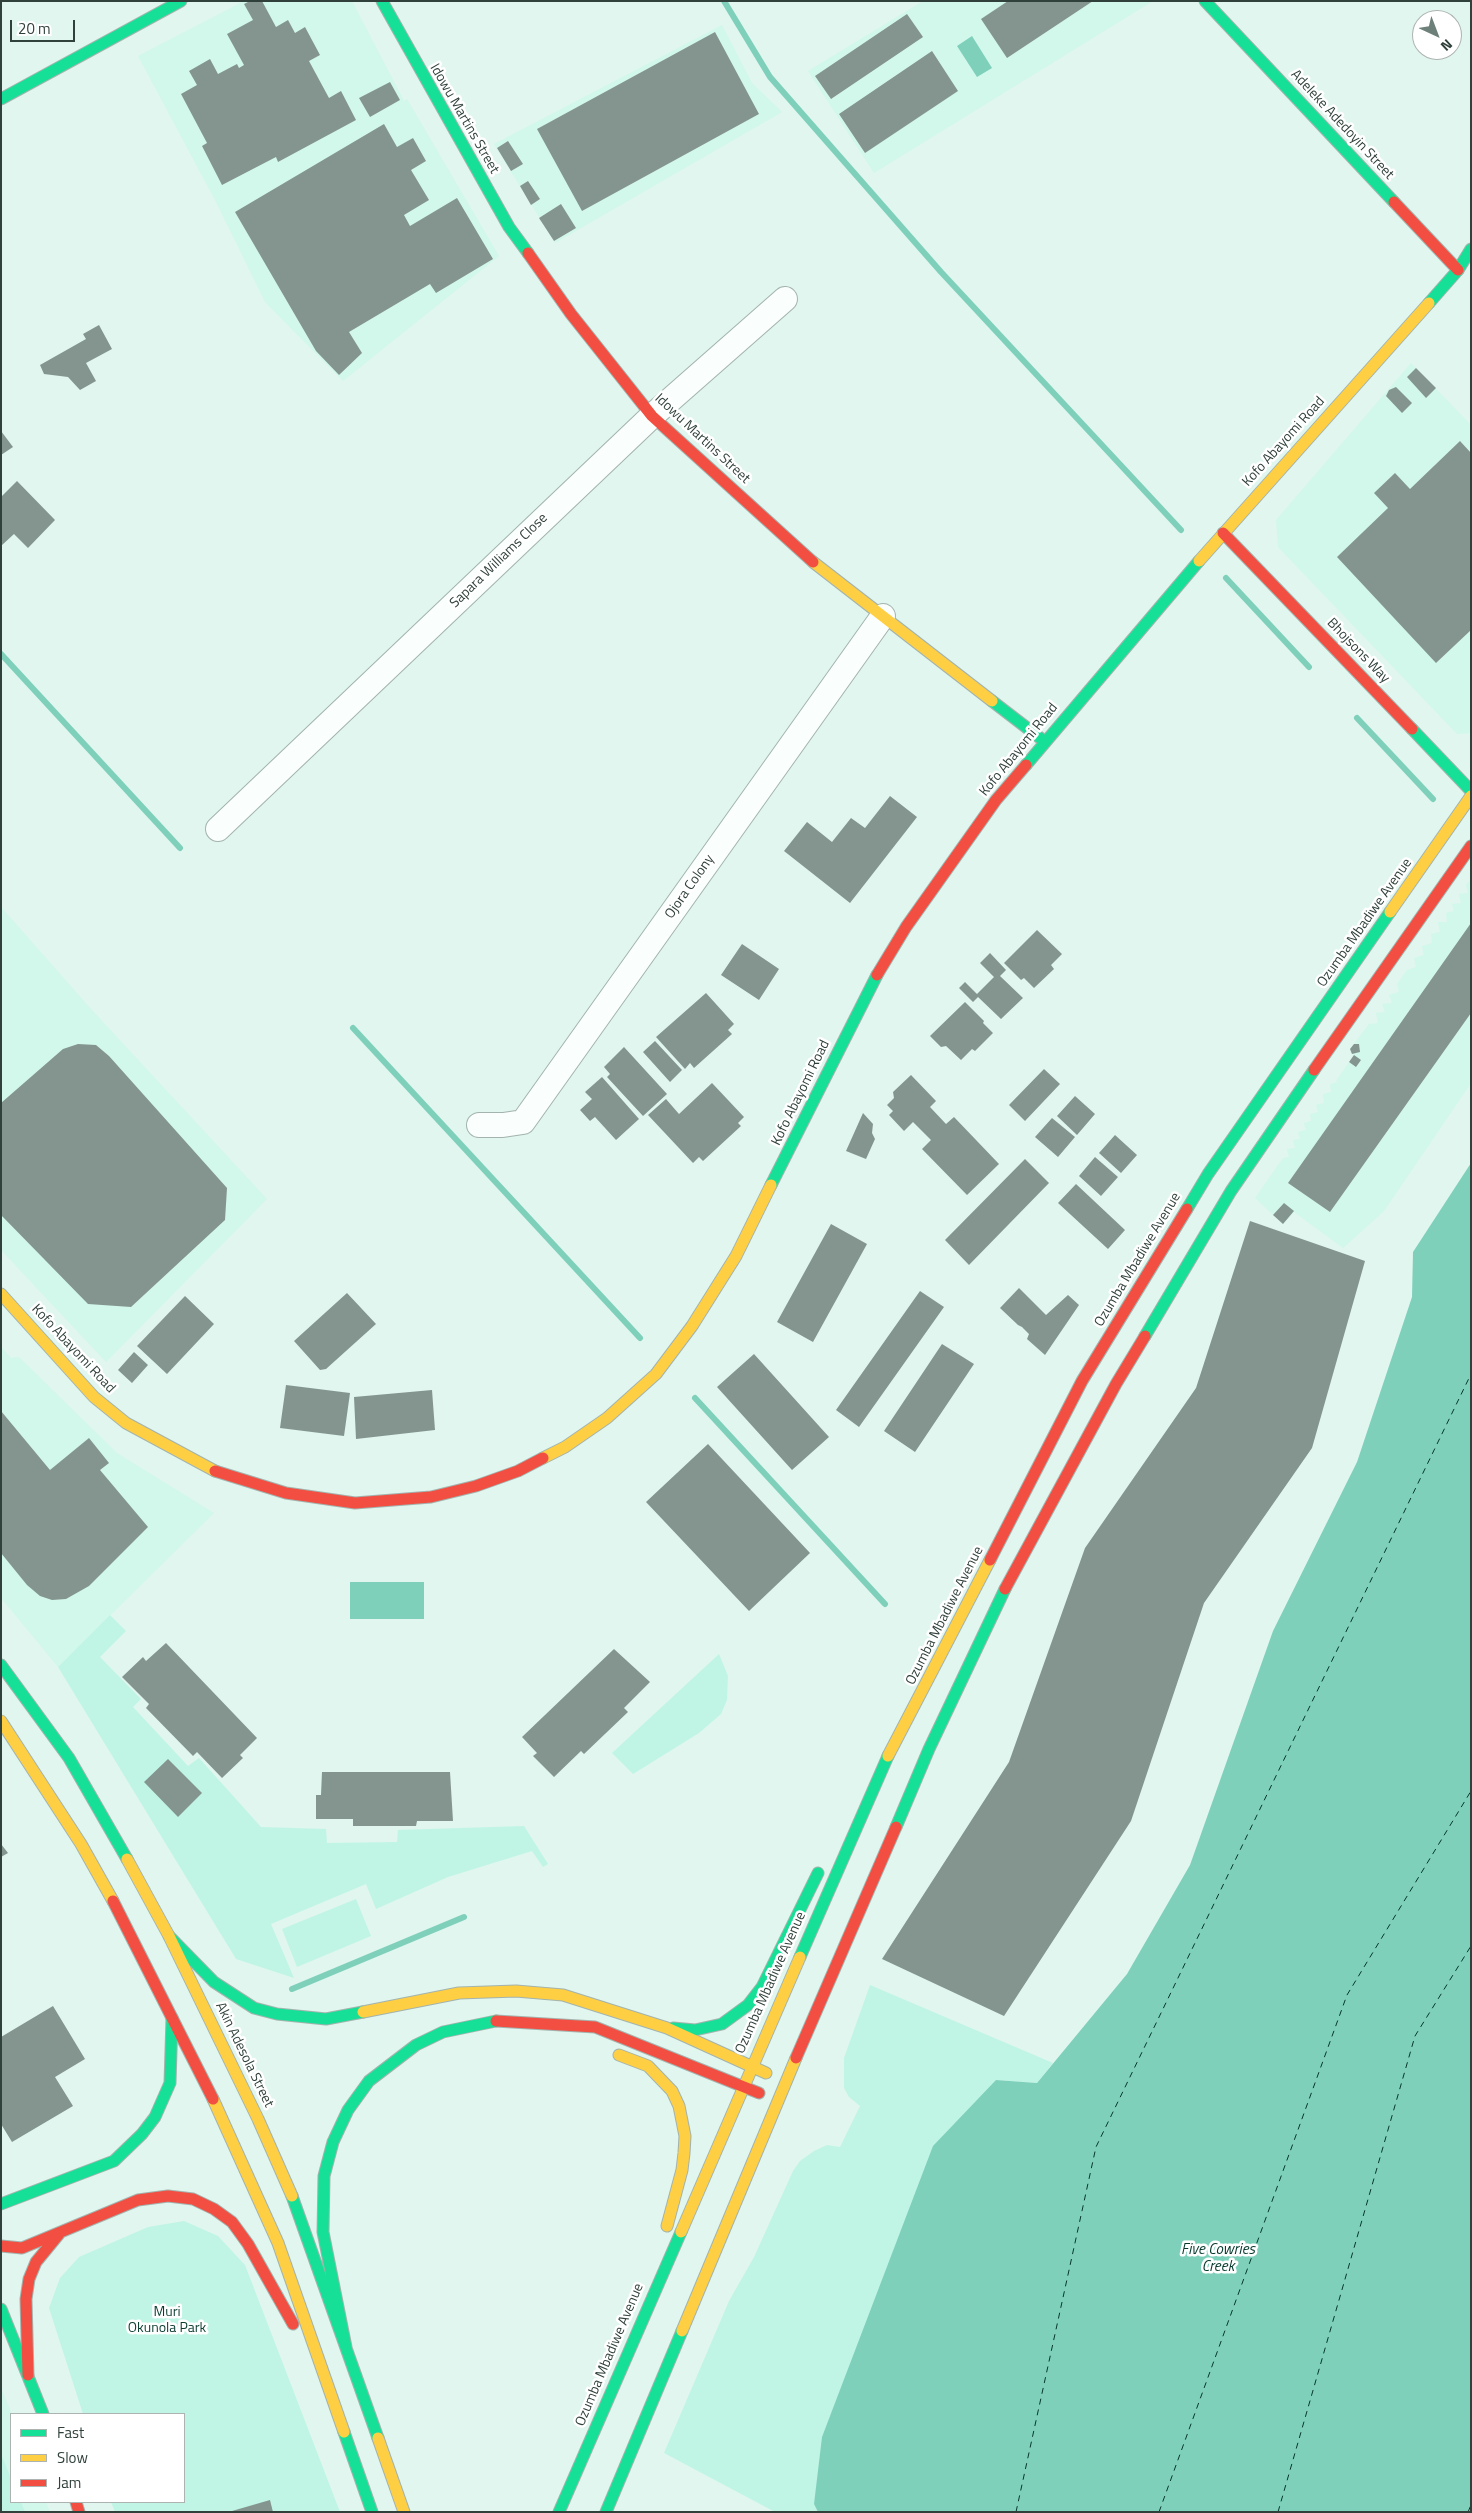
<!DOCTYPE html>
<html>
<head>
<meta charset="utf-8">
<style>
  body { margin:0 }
  #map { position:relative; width:1472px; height:2513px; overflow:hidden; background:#e0f6ee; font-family:"Titillium Web",sans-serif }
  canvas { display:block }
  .frame { position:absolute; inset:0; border:2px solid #30403b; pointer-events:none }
  .legend { position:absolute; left:10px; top:2413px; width:175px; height:90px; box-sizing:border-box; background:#fff; border:1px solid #acb3b1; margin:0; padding:6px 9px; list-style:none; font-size:15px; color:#30403b }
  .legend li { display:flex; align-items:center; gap:10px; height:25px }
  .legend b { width:25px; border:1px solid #acb3b1 }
  .north { position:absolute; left:1412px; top:10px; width:50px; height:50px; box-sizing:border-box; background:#fff; border:1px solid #acb3b1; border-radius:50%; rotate:137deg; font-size:14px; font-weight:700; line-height:20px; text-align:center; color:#30403b }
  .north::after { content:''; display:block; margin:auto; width:18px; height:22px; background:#6e807a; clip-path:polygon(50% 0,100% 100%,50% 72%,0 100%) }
  .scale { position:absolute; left:10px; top:20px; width:65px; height:22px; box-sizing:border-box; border:2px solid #30403b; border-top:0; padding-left:6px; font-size:15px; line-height:18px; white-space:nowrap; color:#30403b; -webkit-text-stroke:4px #fff; paint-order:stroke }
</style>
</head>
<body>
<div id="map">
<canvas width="1472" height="2513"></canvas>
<div class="frame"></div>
<ul class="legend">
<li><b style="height:6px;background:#16e098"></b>Fast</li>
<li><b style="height:6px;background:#ffcf43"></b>Slow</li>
<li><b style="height:6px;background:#f24e42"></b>Jam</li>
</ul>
<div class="north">N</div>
<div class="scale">20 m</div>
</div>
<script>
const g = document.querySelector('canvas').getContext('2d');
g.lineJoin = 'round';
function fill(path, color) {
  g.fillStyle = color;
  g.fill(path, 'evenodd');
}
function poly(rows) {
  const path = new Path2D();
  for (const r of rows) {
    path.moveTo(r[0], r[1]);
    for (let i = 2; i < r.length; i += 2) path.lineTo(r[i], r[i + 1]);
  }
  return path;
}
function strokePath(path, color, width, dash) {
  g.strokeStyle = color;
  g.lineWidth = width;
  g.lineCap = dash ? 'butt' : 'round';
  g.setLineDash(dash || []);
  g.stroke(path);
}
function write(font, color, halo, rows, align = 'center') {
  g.font = font + ' "Titillium Web",sans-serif';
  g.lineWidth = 5;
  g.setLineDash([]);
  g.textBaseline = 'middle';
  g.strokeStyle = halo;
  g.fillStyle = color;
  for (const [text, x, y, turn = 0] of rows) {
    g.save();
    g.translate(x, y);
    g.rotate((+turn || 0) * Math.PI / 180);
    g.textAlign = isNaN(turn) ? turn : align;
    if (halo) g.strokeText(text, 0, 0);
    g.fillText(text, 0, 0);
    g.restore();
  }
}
const built = poly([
  [244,1,352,1,404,101,407,99,499,256,343,381,265,302,216,202,138,56],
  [923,1,1153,1,874,173,808,71],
  [722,25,752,83,782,112,555,243,494,144],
  [1411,363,1471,425,1471,733,1457,734,1278,547,1276,520],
  [1471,879,1471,1083,1384,1211,1343,1248,1294,1212,1283,1224,1255,1198,1283,1158,1289,1157,1287,1149,1295,1148,1293,1140,1300,1139,1298,1132,1306,1130,1304,1123,1311,1121,1310,1114,1318,1112,1316,1105,1324,1103,1323,1094,1331,1092,1330,1084,1338,1082,1336,1081,1354,1055,1350,1049,1369,1024,1378,1023,1376,1013,1385,1012,1382,1004,1392,1003,1389,995,1399,992,1397,984,1407,970,1416,967,1414,958,1424,955,1422,946,1432,943,1431,934,1440,932,1438,922,1447,922,1446,913,1454,911,1452,904,1461,903,1459,894,1468,893,1466,885],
  [1,907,91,1009,267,1199,106,1362,1,1250],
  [1,1347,11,1358,19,1357,117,1453,214,1513,58,1667,1,1598],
  [1,2388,12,2414,11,2502,46,2502,50,2512,1,2512]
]);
const green = poly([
  [110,1615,126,1631,100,1657,141,1699,133,1707,188,1766,199,1758,261,1827,326,1829,327,1843,397,1842,398,1830,524,1826,548,1864,543,1867,532,1851,448,1877,376,1909,366,1884,271,1924,294,1978,236,1959,58,1667],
  [719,1654,728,1676,727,1700,721,1714,699,1733,633,1774,612,1753],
  [356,1899,371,1936,297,1967,282,1929],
  [870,1985,1053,2063,1037,2083,996,2080,814,2503,818,2512,775,2512,664,2453,729,2301,754,2257,793,2171,800,2161,814,2151,827,2145,840,2147,860,2106,849,2097,844,2088,844,2058],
  [184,2221,218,2236,245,2265,340,2512,115,2512,111,2502,184,2502,184,2414,83,2414,49,2308,60,2278,79,2257,148,2227],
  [1,2454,11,2478,11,2502,21,2502,25,2512,1,2512]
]);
const water = poly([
  [972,36,992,68,977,77,957,46],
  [1471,1163,1471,2512,818,2512,814,2504,822,2437,933,2146,996,2080,1037,2083,1127,1974,1190,1865,1273,1631,1357,1462,1412,1297,1413,1252],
  [350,1582,424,1582,424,1619,350,1619]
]);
const stream = poly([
  [724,1,770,77,941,272,1181,530],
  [1226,578,1309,667],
  [1,654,180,848],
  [1357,718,1433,799],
  [353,1028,640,1338],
  [695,1398,885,1604],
  [292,1989,464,1917]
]);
const ferry = poly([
  [1016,2512,1096,2147,1471,1374],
  [1159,2512,1347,1995,1471,1791],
  [1278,2512,1415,2036,1471,1946],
  [1468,2512,1471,2505]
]);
const building = poly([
  [250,1,262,1,276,27,288,20,295,33,305,27,320,55,309,61,329,98,341,91,356,120,278,162,276,157,222,185,202,146,207,143,181,94,197,85,189,71,210,59,218,74,237,64,239,68,244,65,227,34,253,20,244,4],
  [1008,1,1093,1,1007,58,981,19],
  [907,14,923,37,831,99,815,76],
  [715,32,759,114,582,211,537,129],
  [932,51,958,91,865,153,839,114],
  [390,82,400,100,370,117,359,98],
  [384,124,397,147,413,138,426,161,411,170,429,200,404,215,410,226,457,198,493,259,436,293,430,284,349,332,362,353,339,375,316,351,235,212],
  [508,141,523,164,511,171,497,148],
  [528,181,540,199,531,205,520,186],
  [561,204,576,228,554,241,539,218],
  [99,325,112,349,86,363,96,381,80,390,68,377,44,374,40,365,86,339,83,334],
  [1416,368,1436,388,1426,398,1407,377],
  [1396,387,1412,403,1402,413,1386,396,1389,390],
  [1,431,13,447,1,455],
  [1460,441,1471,453,1471,630,1436,663,1337,557,1388,508,1374,493,1395,473,1410,489],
  [17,481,55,520,28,548,14,534,1,546,1,497],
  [890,796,917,817,850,903,784,851,807,822,832,842,851,818,865,828],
  [1471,923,1471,1013,1330,1212,1288,1183],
  [1037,930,1062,954,1051,965,1054,969,1034,988,1024,978,1021,980,1004,963],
  [742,944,779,969,759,1000,721,975],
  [990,953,1006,970,1000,976,1023,998,1001,1019,978,997,973,1002,959,988,965,982,977,994,994,977,980,963],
  [706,993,734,1024,728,1030,732,1034,694,1068,690,1063,685,1069,656,1037],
  [965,1002,984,1021,983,1023,993,1033,975,1051,972,1049,961,1060,946,1046,941,1047,930,1036],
  [655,1041,682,1070,670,1082,643,1052],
  [78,1044,96,1045,109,1056,227,1188,225,1220,131,1307,88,1304,1,1215,1,1103,63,1049],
  [1354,1044,1359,1044,1360,1052,1352,1054,1350,1049],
  [624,1047,667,1094,643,1116,607,1077,610,1074,604,1067],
  [1354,1055,1361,1060,1356,1067,1349,1062],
  [1044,1069,1060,1084,1025,1121,1009,1105],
  [911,1075,936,1101,930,1107,946,1124,954,1117,999,1164,967,1195,922,1149,931,1140,913,1122,904,1131,889,1115,893,1111,887,1105,894,1098,893,1092],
  [602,1077,639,1119,616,1140,595,1117,590,1121,580,1110,592,1099,585,1092],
  [712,1083,744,1117,738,1123,741,1126,703,1161,699,1157,693,1163,648,1115,666,1099,679,1114],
  [1075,1096,1095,1114,1077,1135,1057,1116],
  [863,1113,873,1124,872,1133,875,1139,866,1159,846,1151],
  [1052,1118,1075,1137,1058,1157,1035,1137],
  [1115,1135,1137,1155,1121,1173,1099,1153],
  [1095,1157,1118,1177,1101,1196,1079,1176],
  [1025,1159,1049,1183,969,1265,945,1240],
  [1076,1184,1125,1230,1108,1249,1058,1203],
  [1284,1203,1294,1211,1283,1224,1273,1215],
  [1250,1221,1365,1261,1312,1448,1204,1603,1131,1821,1004,2016,882,1959,1009,1762,1085,1548,1196,1388],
  [831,1224,867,1244,813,1342,777,1322],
  [1019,1288,1046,1315,1068,1295,1079,1305,1045,1355,1027,1339,1029,1334,1022,1327,1018,1325,1000,1308],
  [920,1291,944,1307,859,1427,836,1410],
  [347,1293,376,1324,326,1369,320,1370,294,1341],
  [185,1296,214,1324,167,1374,137,1346],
  [942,1344,974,1364,915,1452,884,1431],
  [134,1352,148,1365,132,1383,118,1370],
  [754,1354,829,1437,792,1470,717,1387],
  [286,1385,350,1393,344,1436,280,1428],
  [432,1390,435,1430,356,1439,354,1397],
  [1,1411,50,1470,89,1438,109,1463,100,1470,148,1527,89,1586,66,1599,52,1600,40,1596,27,1585,1,1553],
  [708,1444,810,1553,749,1611,646,1502],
  [166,1643,257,1738,240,1755,243,1758,222,1778,197,1752,193,1756,146,1708,149,1704,122,1677,143,1657,146,1661],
  [614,1649,650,1682,624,1708,628,1712,584,1754,581,1751,554,1777,533,1756,537,1753,522,1737],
  [168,1759,202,1793,178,1817,144,1782],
  [322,1772,450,1772,453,1821,417,1821,416,1826,353,1826,353,1819,316,1819,316,1795,321,1795],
  [1,1844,8,1853,1,1857],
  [53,2006,85,2059,55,2077,73,2106,12,2142,1,2124,1,2037],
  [270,2500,273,2512,232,2512,232,2511]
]);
const street = poly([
  [218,829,652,416,785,299],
  [479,1125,503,1125,523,1122,883,616]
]);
const fast = poly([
  [382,1,509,227,528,253],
  [1205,1,1394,202],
  [1,99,181,1],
  [1429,303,1458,270,1471,249],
  [992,701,1044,741],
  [1412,729,1471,791],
  [1026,765,1199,561],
  [771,1185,877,975],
  [1187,1209,1208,1174,1390,912],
  [1145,1336,1231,1191,1314,1070],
  [1,1665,69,1758,127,1859],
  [896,1827,929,1749,1005,1589],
  [169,1936,214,1982,254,2008,277,2014,326,2019,363,2012],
  [800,1957,888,1756],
  [673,2028,695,2030,722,2024,748,2005,762,1987,818,1873],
  [292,2196,378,2438],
  [1,2204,114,2161,142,2134,155,2117,170,2083,172,2018],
  [1,2309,43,2414],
  [346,2347,323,2232,324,2176,333,2142,348,2110,369,2081,416,2045,443,2032,496,2021],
  [344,2432,372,2512],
  [559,2512,681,2232],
  [606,2512,682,2331]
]);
const slow = poly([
  [1199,561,1429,303],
  [813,562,992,701],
  [1390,912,1471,796],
  [1,1294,94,1397,126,1423,215,1471],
  [543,1458,565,1447,607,1418,656,1374,692,1326,736,1256,771,1185],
  [1,1721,81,1844,113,1901],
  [888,1756,990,1560],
  [127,1859,169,1936,258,2119,292,2196],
  [363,2012,459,1993,516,1991,563,1995,667,2028,766,2073],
  [619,2055,648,2066,672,2091,679,2106,685,2136,684,2153,682,2170,667,2226],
  [213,2099,278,2243,344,2432],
  [681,2232,800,1957],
  [682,2331,796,2058],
  [378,2438,404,2512]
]);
const jam = poly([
  [1394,202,1458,270],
  [528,253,571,314,652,416,813,562],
  [1223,533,1412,729],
  [877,975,906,927,996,800,1026,765],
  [1314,1070,1471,846],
  [215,1471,286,1493,355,1503,431,1497,476,1486,518,1471,543,1458],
  [990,1560,1082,1381,1187,1209],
  [1005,1589,1116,1384,1145,1336],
  [113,1901,213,2099],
  [496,2021,595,2027,759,2093],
  [796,2058,896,1827],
  [1,2246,22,2248,138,2200,168,2196,193,2199,214,2209,232,2222,248,2244,293,2324],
  [28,2375,26,2299,29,2279,36,2262,59,2234],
  [76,2502,79,2512]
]);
const streetNames = [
  ["Idowu Martins Street",464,119,60],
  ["Adeleke Adedoyin Street",1342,125,47],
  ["Idowu Martins Street",702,439,43],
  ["Kofo Abayomi Road",1284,442,-48],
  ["Sapara Williams Close",499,561,-44],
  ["Bhojsons Way",1358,651,46],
  ["Kofo Abayomi Road",1019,750,-51],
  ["Ojora Colony",690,887,-55],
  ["Ozumba Mbadiwe Avenue",1365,923,-55],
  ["Kofo Abayomi Road",801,1093,-64],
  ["Ozumba Mbadiwe Avenue",1138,1260,-59],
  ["Kofo Abayomi Road",73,1349,47],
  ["Ozumba Mbadiwe Avenue",945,1616,-63],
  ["Ozumba Mbadiwe Avenue",771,1983,-66],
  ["Akin Adesola Street",244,2055,64],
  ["Ozumba Mbadiwe Avenue",610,2355,-67]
];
const parkNames = [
  ["Muri",167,2313],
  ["Okunola Park",167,2329]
];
const waterNames = [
  ["Five Cowries",1218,2250],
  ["Creek",1218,2267]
];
fill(built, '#d2f7eb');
fill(green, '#c0f5e5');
fill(water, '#7fd0bb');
strokePath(stream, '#7fd0bb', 6);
strokePath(ferry, '#05382d', 1, [6, 5]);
fill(building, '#84958f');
strokePath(street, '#a3b3ae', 26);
strokePath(fast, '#a3b3ae', 13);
strokePath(slow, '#a3b3ae', 13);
strokePath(jam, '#a3b3ae', 13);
strokePath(street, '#fafefc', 24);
strokePath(fast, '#16e098', 11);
strokePath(slow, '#ffcf43', 11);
strokePath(jam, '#f24e42', 11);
write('14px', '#30403b', '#fff', streetNames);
write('14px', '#0b3c31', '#fff', parkNames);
write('italic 15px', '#05382d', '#fff', waterNames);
</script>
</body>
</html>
